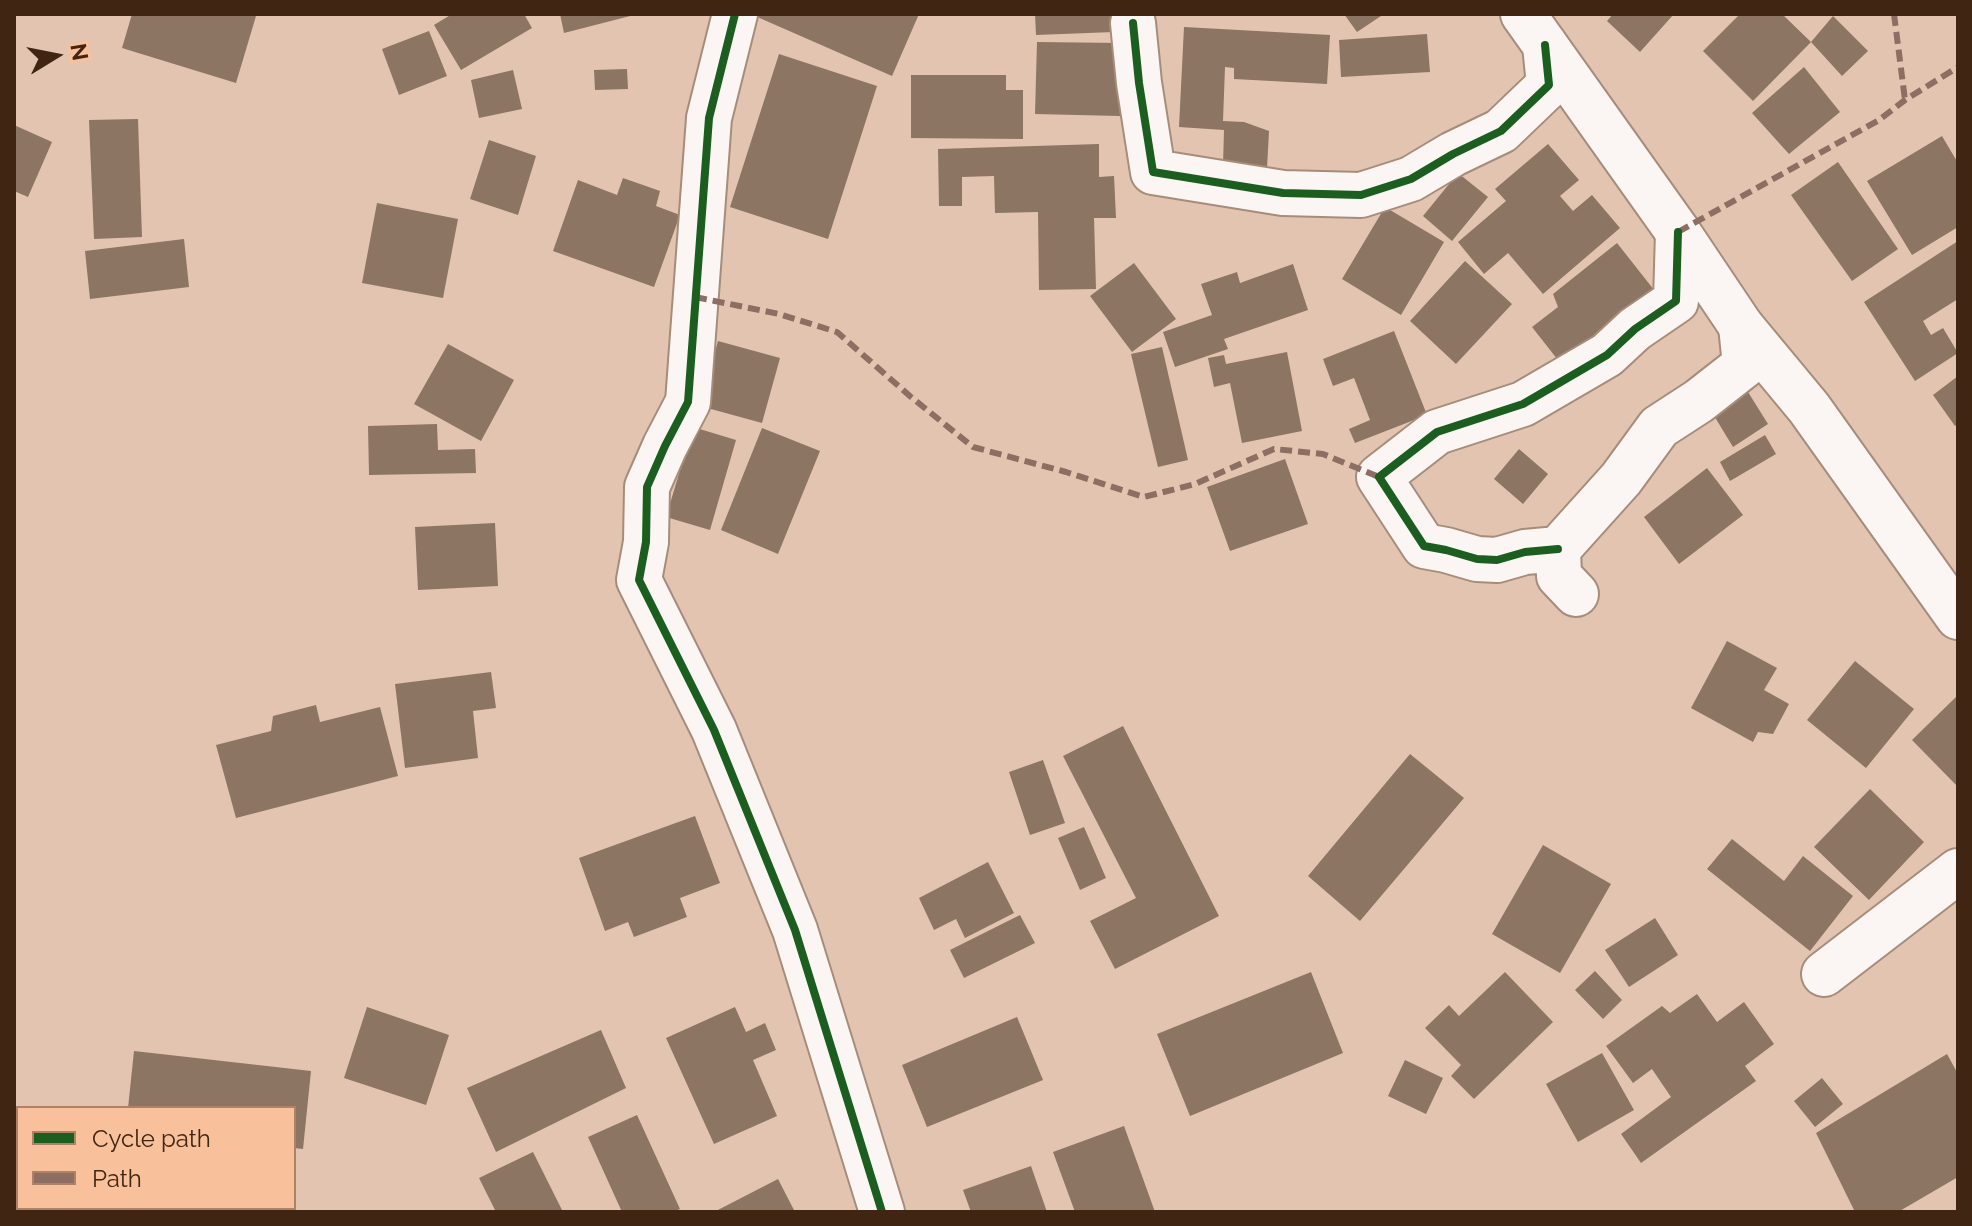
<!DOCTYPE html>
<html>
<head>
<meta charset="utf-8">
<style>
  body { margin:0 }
  #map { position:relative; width:1972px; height:1226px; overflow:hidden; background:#e3c4b0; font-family:Raleway,sans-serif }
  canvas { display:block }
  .frame { position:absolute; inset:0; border:16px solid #402512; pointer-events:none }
  .legend { position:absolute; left:16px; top:1106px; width:280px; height:104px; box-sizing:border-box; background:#f8c09b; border:2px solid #ae8264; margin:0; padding:10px 14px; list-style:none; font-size:24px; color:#402512 }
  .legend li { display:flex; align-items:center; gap:16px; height:40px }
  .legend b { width:40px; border:2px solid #ae8264 }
  .north { position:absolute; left:16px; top:16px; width:80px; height:80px; -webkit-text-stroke:6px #f8c09b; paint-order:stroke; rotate:80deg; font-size:22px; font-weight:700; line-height:32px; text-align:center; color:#402512 }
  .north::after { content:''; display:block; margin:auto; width:28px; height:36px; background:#402512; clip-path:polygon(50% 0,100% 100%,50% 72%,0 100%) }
</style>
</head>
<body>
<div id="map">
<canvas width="1972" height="1226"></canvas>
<div class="frame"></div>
<ul class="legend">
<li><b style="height:10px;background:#1b5e20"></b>Cycle path</li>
<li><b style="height:10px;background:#8d6e63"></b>Path</li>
</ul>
<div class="north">N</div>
</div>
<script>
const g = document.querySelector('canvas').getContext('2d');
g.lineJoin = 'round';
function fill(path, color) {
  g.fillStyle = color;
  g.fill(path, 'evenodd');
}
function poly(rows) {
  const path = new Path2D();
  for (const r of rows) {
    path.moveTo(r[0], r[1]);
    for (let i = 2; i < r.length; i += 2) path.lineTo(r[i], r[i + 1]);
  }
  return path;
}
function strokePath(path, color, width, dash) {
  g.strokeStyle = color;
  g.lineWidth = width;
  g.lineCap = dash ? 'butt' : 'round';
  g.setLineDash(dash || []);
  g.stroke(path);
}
const building = poly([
  [132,14,251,14,256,16,236,83,122,48],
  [452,14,524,14,532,28,461,70,434,25],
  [560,14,634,14,634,15,564,33],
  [756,14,919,14,892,76,755,16],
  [1035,14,1113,14,1114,32,1036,35],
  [1344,14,1384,14,1357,32],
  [1613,14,1674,14,1640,52,1607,21],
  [1740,14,1782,14,1811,42,1753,101,1703,51],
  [1833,16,1868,51,1842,76,1811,42],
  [1184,27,1330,35,1327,84,1234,79,1234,68,1225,67,1223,121,1244,122,1269,131,1267,168,1223,166,1224,130,1179,127],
  [429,31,447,76,399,95,382,49],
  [1427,34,1430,72,1341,77,1339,40],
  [1037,42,1120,43,1120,116,1035,114],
  [779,54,877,86,828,239,730,207],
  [1804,67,1840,112,1789,154,1752,113],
  [627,69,628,89,595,90,594,70],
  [513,70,522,109,479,118,471,80],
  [911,75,1006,75,1006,90,1023,90,1023,139,911,138],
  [138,119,142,237,94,239,89,120],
  [14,125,52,142,28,197,14,191],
  [1942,136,1958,163,1958,227,1912,255,1867,181],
  [489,140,536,156,518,215,470,199],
  [1099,144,1099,177,1114,176,1116,218,1094,218,1096,289,1039,290,1038,212,995,213,994,176,962,177,962,206,939,206,938,149],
  [1548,144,1579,180,1560,196,1573,211,1592,195,1620,228,1543,294,1508,253,1484,274,1458,242,1506,201,1495,189],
  [1838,162,1898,249,1852,281,1791,195],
  [1458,173,1488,197,1452,241,1423,216],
  [623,178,660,191,656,206,680,215,654,287,553,251,578,180,617,195],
  [377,203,458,219,443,298,362,283],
  [1385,207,1444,242,1401,315,1342,279],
  [184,239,189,287,90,299,85,251],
  [1958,241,1958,299,1923,321,1931,335,1943,328,1958,353,1915,381,1864,302],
  [1617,243,1658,295,1565,369,1532,327,1558,307,1553,294],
  [1465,261,1512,304,1456,364,1410,321],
  [1134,263,1176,319,1132,352,1090,296],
  [1293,264,1308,310,1224,339,1228,349,1175,367,1163,332,1212,315,1201,284,1237,272,1240,283],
  [1394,331,1427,415,1355,443,1349,429,1370,420,1354,378,1333,386,1323,359],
  [718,341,780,358,762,423,700,406],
  [448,344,514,380,481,441,414,404],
  [1162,347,1188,460,1158,467,1131,354],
  [1287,352,1302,431,1242,443,1230,383,1214,387,1208,358,1224,355,1226,364],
  [1958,376,1958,424,1955,426,1933,395],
  [1748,392,1768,424,1733,447,1713,414],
  [437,424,438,450,475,449,476,473,369,475,368,426],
  [693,427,736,440,710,530,666,517],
  [762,428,820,451,778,554,721,530],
  [1765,435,1776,454,1730,481,1720,462],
  [1519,449,1548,474,1523,504,1494,479],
  [1285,459,1308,524,1230,551,1207,487],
  [1707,468,1743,515,1679,564,1644,517],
  [495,523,498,586,418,590,415,527],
  [1727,641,1777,668,1764,690,1789,704,1773,734,1758,732,1753,742,1691,708],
  [1855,661,1914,709,1866,768,1807,720],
  [491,672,496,708,473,711,478,758,405,768,395,684],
  [1958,695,1958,787,1912,740],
  [316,705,320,722,380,707,398,776,236,818,216,745,271,731,273,716],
  [1123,726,1219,916,1115,969,1090,921,1136,898,1063,756],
  [1410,754,1464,798,1360,921,1308,876],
  [1043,760,1065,823,1030,835,1009,772],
  [1870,789,1924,842,1869,900,1814,847],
  [695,816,720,883,680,898,687,917,634,937,628,922,605,931,579,858],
  [1084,827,1106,878,1080,890,1058,838],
  [1732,839,1784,881,1803,856,1853,896,1810,951,1707,869],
  [1543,845,1611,884,1560,973,1492,934],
  [988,862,1014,913,965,938,956,919,934,930,919,898],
  [1020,915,1035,943,964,978,950,950],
  [1655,918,1678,955,1629,987,1605,950],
  [1595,971,1622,1000,1603,1019,1575,990],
  [1311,972,1343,1053,1190,1116,1157,1034],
  [1505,972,1553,1022,1474,1099,1451,1076,1461,1065,1425,1028,1449,1005,1459,1016],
  [1697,994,1717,1022,1744,1002,1774,1044,1745,1066,1756,1081,1641,1163,1621,1134,1671,1097,1652,1069,1633,1083,1606,1046,1662,1006,1670,1013],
  [367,1007,449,1035,426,1105,344,1078],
  [735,1007,746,1032,765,1023,776,1050,753,1060,777,1116,714,1144,666,1038],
  [1017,1017,1043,1080,927,1127,902,1065],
  [601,1030,626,1088,496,1152,467,1088],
  [134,1051,311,1071,303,1149,294,1148,294,1108,128,1108],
  [1602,1053,1634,1110,1578,1142,1546,1084],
  [1947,1054,1958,1074,1958,1177,1898,1212,1855,1212,1816,1133],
  [1405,1060,1443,1078,1426,1114,1388,1096],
  [1822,1078,1843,1104,1815,1127,1794,1101],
  [637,1115,680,1209,673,1212,622,1212,588,1137],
  [1124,1126,1155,1212,1075,1212,1053,1152],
  [533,1152,563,1212,496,1212,479,1178],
  [1031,1166,1047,1212,971,1212,963,1190],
  [778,1179,795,1212,714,1212]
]);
const street = poly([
  [735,14,709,118,688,402,665,446,647,487,646,542,639,580,714,730,795,930,882,1212],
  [1133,23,1139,83,1153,172,1283,193,1361,195,1411,179,1453,154,1501,131,1549,85,1545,45],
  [1558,549,1525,552,1497,560,1477,559,1446,550,1424,546,1379,477,1437,432,1523,404,1607,355,1635,329,1676,301,1678,232],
  [1576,594,1559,576,1558,549,1621,479,1659,427,1699,401,1745,365,1741,326],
  [1824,974,1958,871]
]);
const secondary = poly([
  [1523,14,1678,232,1741,326,1809,408,1958,617]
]);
const quiet = poly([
  [1894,14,1905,100],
  [1678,232,1879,120,1905,100,1958,67],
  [695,297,779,314,837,332,911,397,973,447,1066,472,1144,497,1195,484,1274,449,1323,454,1379,477]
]);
const cycleway = poly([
  [735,14,709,118,688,402,665,446,647,487,646,542,639,580,714,730,795,930,882,1212],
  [1133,23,1139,83,1153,172,1283,193,1361,195,1411,179,1453,154,1501,131,1549,85,1545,45],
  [1558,549,1525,552,1497,560,1477,559,1446,550,1424,546,1379,477,1437,432,1523,404,1607,355,1635,329,1676,301,1678,232]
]);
fill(building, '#8c7563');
strokePath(street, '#a68c7a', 48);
strokePath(secondary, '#a68c7a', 48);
strokePath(street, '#fbf6f3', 44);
strokePath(secondary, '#fbf6f3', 44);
strokePath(quiet, '#8d6e63', 6, [12, 6]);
strokePath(cycleway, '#1b5e20', 8);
</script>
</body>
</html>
